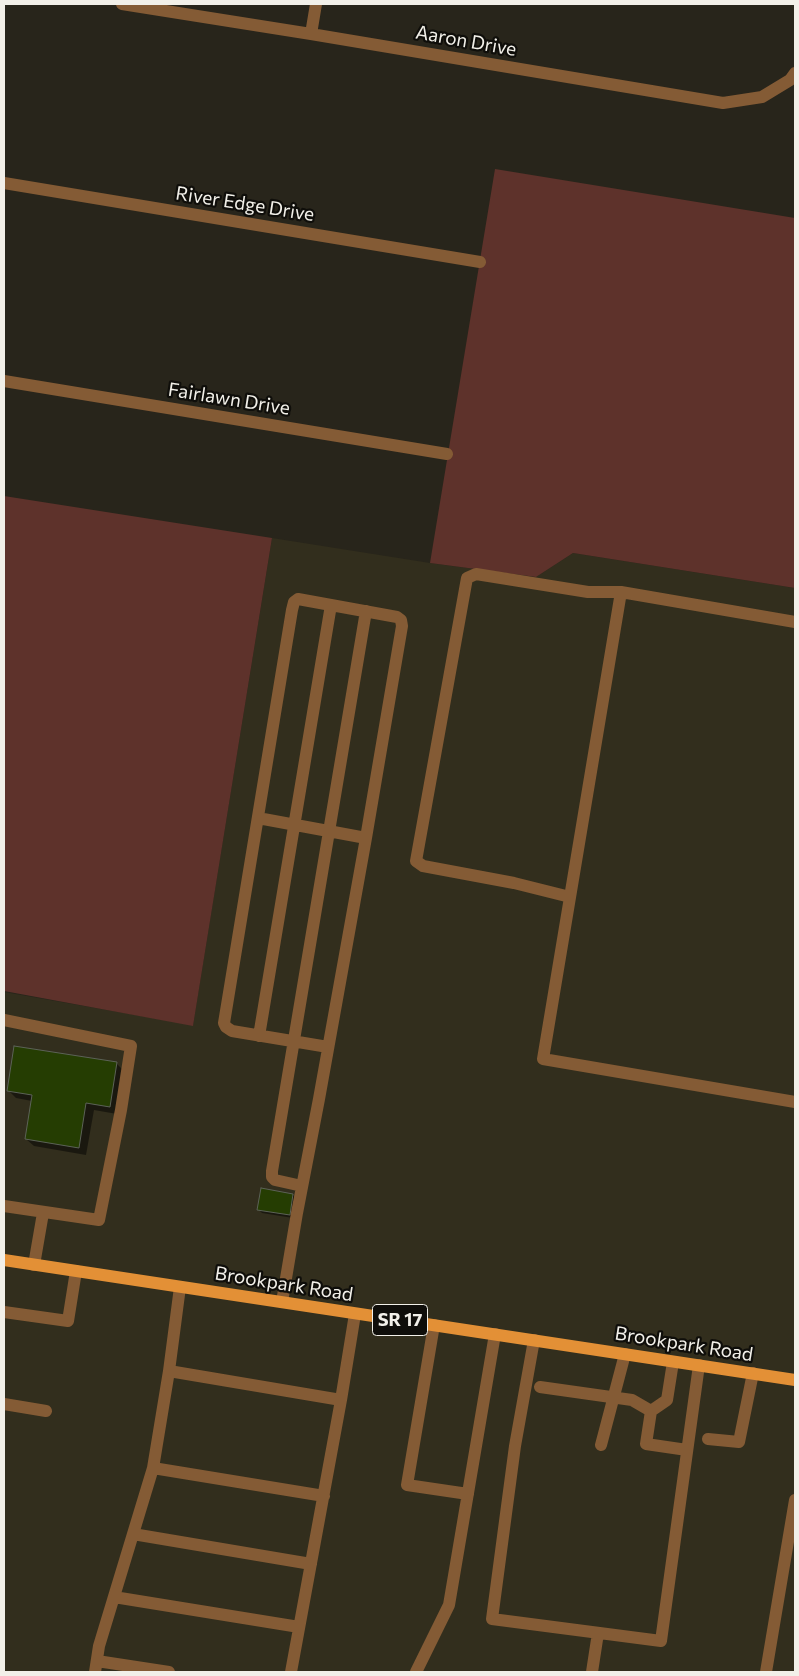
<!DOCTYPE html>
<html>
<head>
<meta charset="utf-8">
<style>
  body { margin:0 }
  #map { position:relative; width:799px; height:1676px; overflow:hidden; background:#28251b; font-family:Commissioner,sans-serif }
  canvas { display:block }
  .frame { position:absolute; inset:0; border:5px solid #f2f0e9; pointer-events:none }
</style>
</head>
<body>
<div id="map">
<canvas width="799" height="1676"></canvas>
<div class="frame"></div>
</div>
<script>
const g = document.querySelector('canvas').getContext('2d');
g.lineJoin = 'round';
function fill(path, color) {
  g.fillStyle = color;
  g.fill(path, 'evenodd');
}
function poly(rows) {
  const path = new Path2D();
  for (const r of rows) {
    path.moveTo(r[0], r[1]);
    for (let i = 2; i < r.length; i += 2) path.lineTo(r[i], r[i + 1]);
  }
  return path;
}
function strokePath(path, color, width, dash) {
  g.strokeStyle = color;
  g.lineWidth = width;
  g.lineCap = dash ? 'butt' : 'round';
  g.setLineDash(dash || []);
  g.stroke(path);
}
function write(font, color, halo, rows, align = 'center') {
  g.font = font + ' Commissioner,sans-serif';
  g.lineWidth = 4.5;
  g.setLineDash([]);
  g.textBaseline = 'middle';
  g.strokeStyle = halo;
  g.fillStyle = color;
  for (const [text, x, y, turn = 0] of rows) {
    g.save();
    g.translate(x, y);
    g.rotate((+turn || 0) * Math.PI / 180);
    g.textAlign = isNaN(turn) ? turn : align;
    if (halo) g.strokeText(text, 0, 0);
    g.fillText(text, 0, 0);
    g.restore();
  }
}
const built = poly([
  [272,538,430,563,536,577,573,553,795,588,795,1672,4,1672,4,992,193,1025]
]);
const green = poly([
  [495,169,795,218,795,588,573,553,536,577,430,563],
  [4,496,272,538,193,1026,4,991]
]);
const shadow = poly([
  [117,1064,124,1071,117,1114,94,1110,86,1155,34,1146,26,1139,32,1101,16,1098,9,1091],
  [293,1195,296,1198,293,1218,262,1213,258,1209]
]);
const building = poly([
  [14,1046,117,1062,110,1107,86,1103,79,1148,25,1139,32,1095,7,1091,14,1046],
  [261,1188,293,1194,290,1215,257,1210,261,1188]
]);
const minor = poly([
  [122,4,311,34,723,103,762,97,790,80,795,73],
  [311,34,316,4],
  [4,183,480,262],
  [4,381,447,454],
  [795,622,621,592,543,1059,795,1102],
  [258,818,366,838],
  [570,897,514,883,423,866,416,861,467,578,476,574,588,592,621,592],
  [4,1020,131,1046,121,1110,99,1220,4,1206],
  [259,1036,331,605],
  [302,1186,275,1180,272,1177,272,1171,366,611],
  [34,1265,43,1213],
  [282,1302,297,1213,319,1099,366,838,402,626,401,620,397,617,298,599,294,602,292,610,224,1023,226,1027,232,1031,328,1047],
  [4,1312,68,1321,76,1271],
  [434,1325,407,1485,468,1494],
  [534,1340,515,1446,492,1619,661,1641,699,1365],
  [169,1371,341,1400,291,1672],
  [540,1387,632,1400,651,1411,646,1444,687,1450],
  [341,1400,355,1314],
  [4,1404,46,1411],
  [651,1411,667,1400,673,1362],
  [708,1439,739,1442,753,1373],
  [601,1445,625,1354],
  [153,1468,324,1496],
  [133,1534,311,1564],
  [114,1597,299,1627],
  [97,1661,169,1672],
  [95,1672,99,1646,153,1468,169,1371,180,1287],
  [416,1672,449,1605,495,1334],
  [592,1672,598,1633],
  [766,1672,795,1500]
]);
const major = poly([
  [4,1260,795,1380]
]);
const shields = [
  [400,1320,55]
];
const shieldNames = [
  ["SR 17",400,1320]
];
const streetNames = [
  ["Aaron Drive",466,41,10],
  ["River Edge Drive",245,204,9],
  ["Fairlawn Drive",229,399,9],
  ["Brookpark Road",284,1284,9],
  ["Brookpark Road",684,1344,9]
];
fill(built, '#322e1d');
fill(green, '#5e322b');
fill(shadow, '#0007');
fill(building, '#253d02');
strokePath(building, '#5c6257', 1);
strokePath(minor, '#845b35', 12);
strokePath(major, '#e39036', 12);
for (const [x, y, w] of shields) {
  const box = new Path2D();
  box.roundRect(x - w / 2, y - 15.5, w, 31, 4);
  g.fillStyle = '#0f0e0a';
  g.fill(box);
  strokePath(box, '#f2f0e9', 1);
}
write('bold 18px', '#f2f0e9', null, shieldNames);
write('19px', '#f2f0e9', '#0f0e0a', streetNames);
</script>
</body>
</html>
